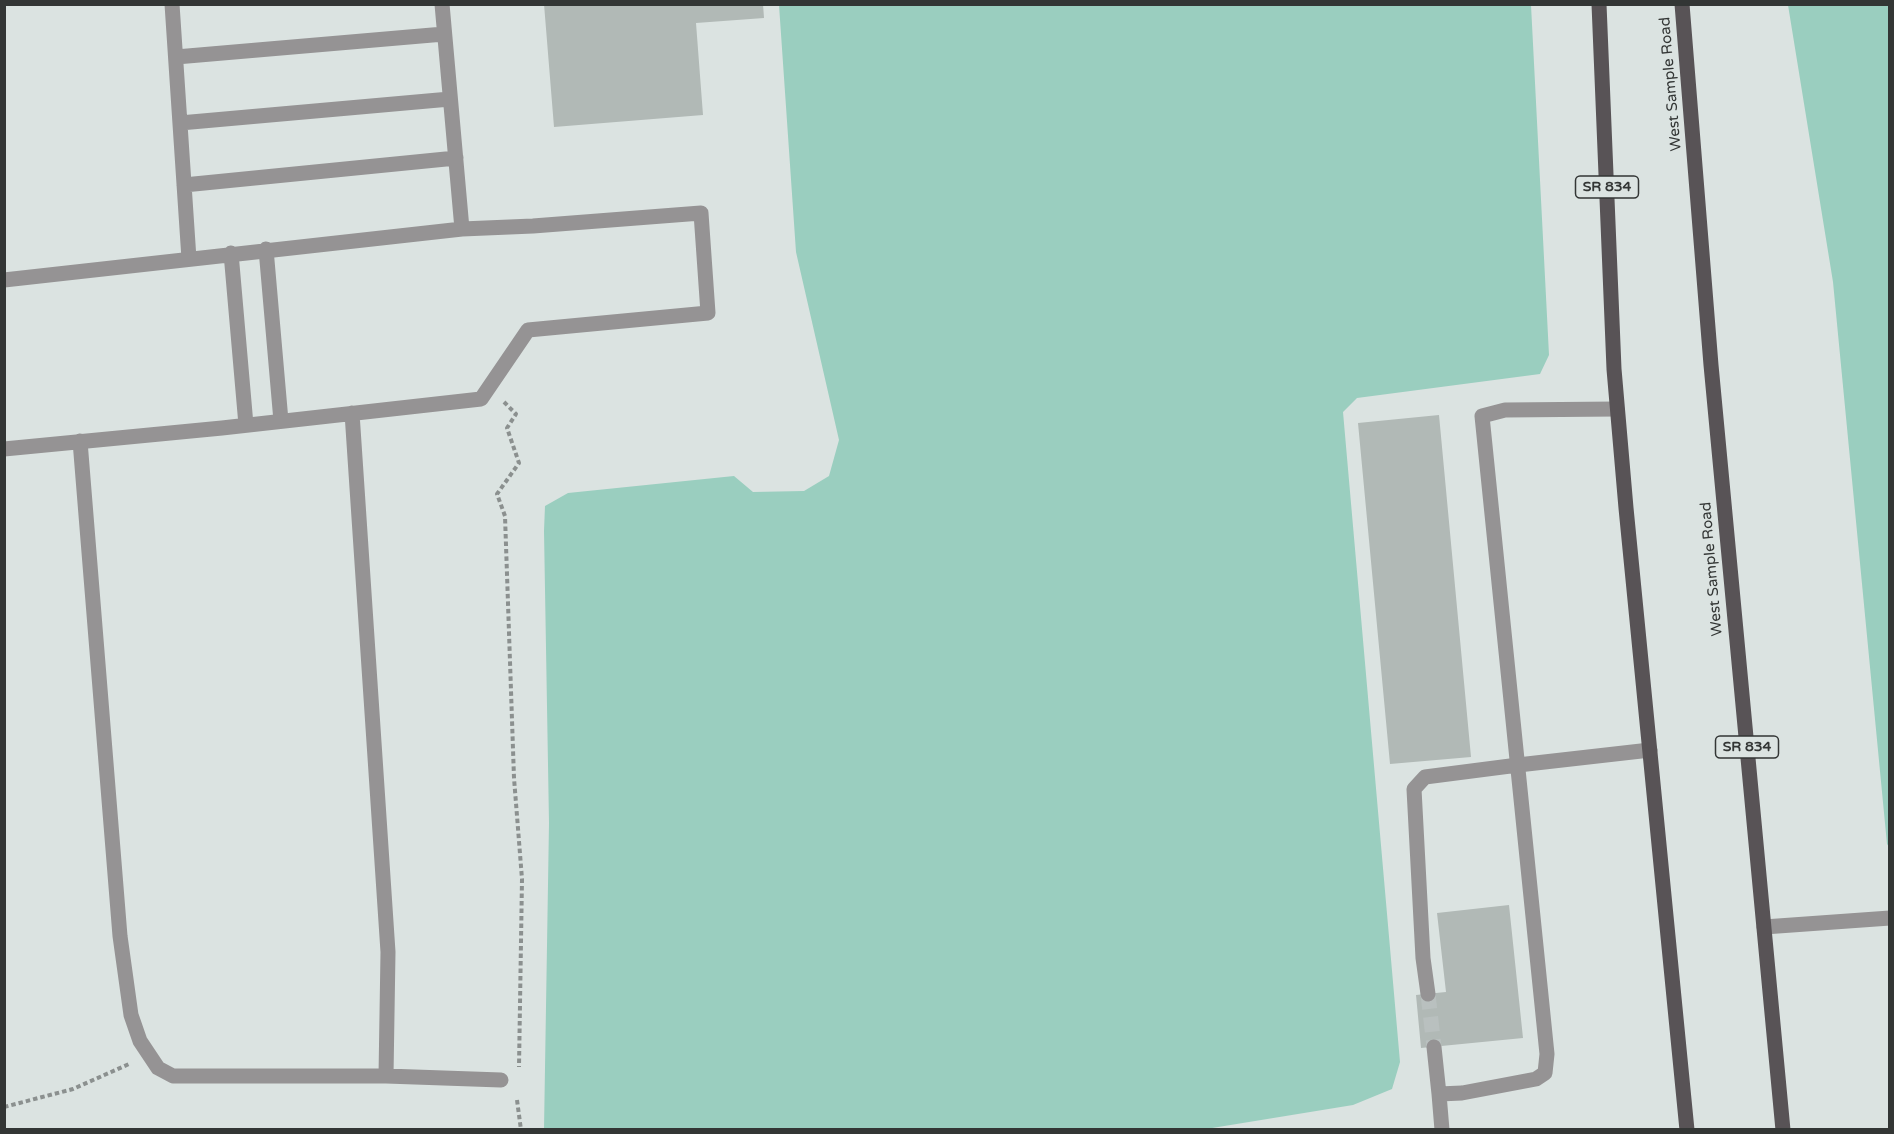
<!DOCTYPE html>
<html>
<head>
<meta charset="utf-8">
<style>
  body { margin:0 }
  #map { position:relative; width:1894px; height:1134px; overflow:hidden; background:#dbe3e1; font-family:"Varela Round",sans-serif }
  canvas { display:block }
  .frame { position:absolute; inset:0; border:6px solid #333635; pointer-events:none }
</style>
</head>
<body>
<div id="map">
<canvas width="1894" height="1134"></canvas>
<div class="frame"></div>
</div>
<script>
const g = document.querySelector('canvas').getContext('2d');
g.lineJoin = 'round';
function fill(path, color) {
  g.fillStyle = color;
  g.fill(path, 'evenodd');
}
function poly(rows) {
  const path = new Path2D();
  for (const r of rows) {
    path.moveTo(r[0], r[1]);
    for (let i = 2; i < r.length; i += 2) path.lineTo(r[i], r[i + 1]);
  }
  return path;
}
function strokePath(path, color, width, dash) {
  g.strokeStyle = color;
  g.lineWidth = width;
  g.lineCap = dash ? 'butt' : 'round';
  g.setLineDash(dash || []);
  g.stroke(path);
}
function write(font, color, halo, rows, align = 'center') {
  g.font = font + ' "Varela Round",sans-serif';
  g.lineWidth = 4.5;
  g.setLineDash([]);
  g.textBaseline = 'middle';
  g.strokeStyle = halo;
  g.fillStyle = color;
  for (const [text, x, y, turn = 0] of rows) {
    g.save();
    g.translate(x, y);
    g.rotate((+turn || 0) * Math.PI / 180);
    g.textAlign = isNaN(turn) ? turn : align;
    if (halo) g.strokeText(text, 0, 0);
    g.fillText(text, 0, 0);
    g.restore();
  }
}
const water = poly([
  [779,5,1531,5,1549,355,1540,374,1357,398,1343,412,1400,1062,1392,1089,1353,1105,1206,1129,544,1129,549,823,544,531,545,506,568,493,734,476,753,492,804,491,829,476,839,440,796,252],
  [1788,5,1889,5,1889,847,1887,844,1833,282]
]);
const building = poly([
  [544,4,763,4,764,18,696,23,703,115,554,127],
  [1439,415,1471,757,1390,764,1358,423],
  [1509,905,1523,1038,1421,1048,1416,995,1446,992,1437,913]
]);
const minorTunnel = poly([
  [1428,994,1434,1047]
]);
const path = poly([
  [504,402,516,414,507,428,519,463,497,494,505,516,514,778,522,879,519,1067],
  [517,1100,521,1130],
  [4,1107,73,1089,129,1064]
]);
const minor = poly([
  [172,4,189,259],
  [176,57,444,34],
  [180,123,450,99],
  [184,185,456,158],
  [266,249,281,421],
  [231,253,246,425],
  [4,280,462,229],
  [80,441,120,936,131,1015,140,1041,158,1068,173,1076,386,1076,388,952,352,413],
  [4,449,222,428,481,399,528,330,708,313,701,213,533,226,462,229,442,4],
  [1764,927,1890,918],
  [1428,994,1423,958,1414,789,1425,777,1518,765,1650,750],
  [1434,1047,1439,1094],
  [386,1076,501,1080],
  [1442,1130,1439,1094,1462,1093,1536,1079,1545,1073,1547,1054,1482,416,1505,410,1617,409]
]);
const major = poly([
  [1599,4,1614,369,1626,508,1687,1130],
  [1682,4,1711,365,1783,1130]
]);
const shields = [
  [1607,187,63],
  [1747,747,63]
];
const shieldNames = [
  ["SR 834",1607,187],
  ["SR 834",1747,747]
];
const streetNames = [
  ["West Sample Road",1671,84,-95],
  ["West Sample Road",1712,569,-95]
];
fill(water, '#9acebf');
fill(building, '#b1b9b6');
strokePath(minorTunnel, '#b9c0bf', 15, [15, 8]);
strokePath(path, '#8b908f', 4, [4.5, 3]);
strokePath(minor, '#959394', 15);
strokePath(major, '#585356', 15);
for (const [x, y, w] of shields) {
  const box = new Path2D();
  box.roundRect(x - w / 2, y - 11, w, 22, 4.5);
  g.fillStyle = '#dbe3e1';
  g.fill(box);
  strokePath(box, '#333635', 1.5);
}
write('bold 14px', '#333635', null, shieldNames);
write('15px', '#333635', '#dbe3e1', streetNames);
</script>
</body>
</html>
